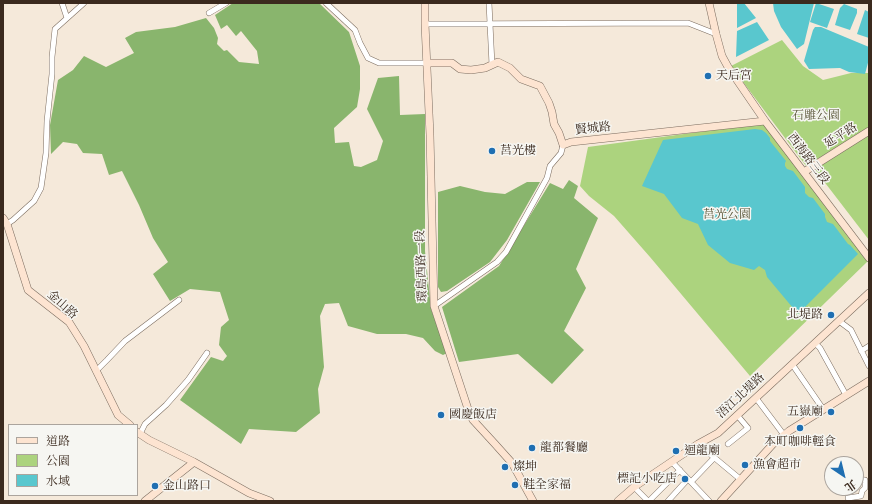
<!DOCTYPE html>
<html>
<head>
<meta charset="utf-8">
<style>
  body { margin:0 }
  #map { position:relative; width:872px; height:504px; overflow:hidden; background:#f5e9da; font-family:Alegreya,"Noto Serif TC",serif }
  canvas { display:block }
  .frame { position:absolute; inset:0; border:4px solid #3b2a1e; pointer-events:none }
  .legend { position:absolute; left:8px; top:424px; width:130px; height:72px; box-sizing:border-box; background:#f6f6f2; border:1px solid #aba49d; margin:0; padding:5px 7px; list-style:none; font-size:12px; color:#3b2a1e }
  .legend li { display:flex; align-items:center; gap:8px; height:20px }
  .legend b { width:20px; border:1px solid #aba49d }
  .north { position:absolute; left:824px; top:456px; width:40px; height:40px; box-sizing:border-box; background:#f6f6f2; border:1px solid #aba49d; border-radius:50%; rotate:145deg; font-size:11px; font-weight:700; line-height:16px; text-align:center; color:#3b2a1e }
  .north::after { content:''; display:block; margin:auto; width:14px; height:18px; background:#1f6fb2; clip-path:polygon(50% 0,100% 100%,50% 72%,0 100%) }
</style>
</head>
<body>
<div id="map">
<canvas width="872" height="504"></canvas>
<div class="frame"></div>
<ul class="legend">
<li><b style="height:5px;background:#fde4d1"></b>道路</li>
<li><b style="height:11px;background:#acd37e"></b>公園</li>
<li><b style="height:11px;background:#59c7ce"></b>水域</li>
</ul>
<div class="north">北</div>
</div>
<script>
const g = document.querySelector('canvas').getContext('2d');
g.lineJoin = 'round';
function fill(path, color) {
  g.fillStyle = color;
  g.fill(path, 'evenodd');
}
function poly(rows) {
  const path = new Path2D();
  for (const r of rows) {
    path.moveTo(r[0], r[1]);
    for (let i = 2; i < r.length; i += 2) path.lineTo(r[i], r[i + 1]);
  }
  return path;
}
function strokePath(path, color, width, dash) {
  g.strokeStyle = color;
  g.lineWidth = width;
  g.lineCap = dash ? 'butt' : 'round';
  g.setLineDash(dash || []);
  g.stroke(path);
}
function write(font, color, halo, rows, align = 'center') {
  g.font = font + ' Alegreya,"Noto Serif TC",serif';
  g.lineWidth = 3;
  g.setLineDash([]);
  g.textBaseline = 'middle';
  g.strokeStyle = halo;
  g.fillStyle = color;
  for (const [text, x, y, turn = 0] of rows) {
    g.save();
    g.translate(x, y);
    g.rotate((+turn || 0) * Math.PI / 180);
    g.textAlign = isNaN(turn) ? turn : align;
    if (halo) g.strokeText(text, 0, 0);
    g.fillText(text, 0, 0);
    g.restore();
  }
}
const green = poly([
  [782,40,803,66,823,80,851,73,869,73,869,128,806,166,731,66],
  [765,123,868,261,750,376,650,257,614,216,589,196,580,186,588,147],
  [869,135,869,240,816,171,816,168]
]);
const forest = poly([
  [233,3,319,3,349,32,360,66,360,89,357,107,334,128,335,143,349,142,354,166,361,167,377,160,383,141,367,109,378,78,399,76,400,115,425,114,425,251,431,309,447,353,443,355,435,351,423,338,406,334,377,334,348,326,339,303,325,304,320,316,324,367,318,389,320,413,296,432,249,429,241,444,180,400,211,357,223,361,227,356,219,345,221,327,229,320,220,292,190,289,170,301,153,274,168,262,153,238,139,205,122,171,109,175,102,154,83,153,77,144,63,142,51,154,50,125,58,80,73,70,84,56,106,67,134,53,125,38,136,32,175,27,206,18,214,28,218,38,217,44,224,51,227,50,239,62,259,64,257,51,241,31,236,36,227,25,221,29,215,15],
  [569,180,578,186,574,198,598,218,576,269,586,288,564,331,584,350,552,384,518,354,459,362,442,307,499,266,550,183,563,189],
  [527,182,540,182,507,240,490,262,447,291,441,292,438,287,438,192,460,186,485,192,505,194]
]);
const water = poly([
  [737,3,744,3,756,18,737,28],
  [773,3,814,3,804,44,797,49,781,27,774,11],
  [816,3,834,9,827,28,810,22],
  [844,4,857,9,857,13,850,30,835,25,840,8],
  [865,10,869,12,869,38,857,34],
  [757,22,769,40,736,57,737,31],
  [815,27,821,27,869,47,869,59,865,74,849,72,840,68,809,69,804,61,813,30],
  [755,129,762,130,766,133,770,138,770,141,786,161,785,163,785,166,787,169,793,171,805,187,805,193,809,197,813,198,825,214,825,217,827,222,833,224,848,244,850,245,858,254,798,314,767,277,765,270,759,266,754,270,730,263,708,245,698,224,682,218,664,194,642,186,663,140]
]);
const street = poly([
  [62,3,67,18],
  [326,3,355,30,360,43,368,58,379,63,427,63],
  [489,3,492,65],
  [209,13,226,3],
  [425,24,688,23,716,34],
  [7,224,13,220,34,201,41,188,46,153,47,121,52,74,52,57,55,29,84,3],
  [434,306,497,262,506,252,547,178,550,166,561,153,563,145],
  [839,321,851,330,869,366],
  [815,343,820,348,846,395],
  [861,351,869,346],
  [792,364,823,409],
  [96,371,107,360,125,341,179,300],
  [756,398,784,435],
  [140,434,145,424,166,405,188,380,207,353],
  [698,444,740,479],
  [728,444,748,428,737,415],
  [672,462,709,501],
  [691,482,714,458],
  [634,487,648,501],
  [846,488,849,500],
  [848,498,861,496,862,491,865,488,865,480,856,479],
  [649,501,680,470],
  [668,501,688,479]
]);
const secondary = poly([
  [425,3,425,24,430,135,434,306,468,409,473,420,495,444,512,463,533,501],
  [709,3,716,34,722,56,728,67,765,121,869,258],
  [427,63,452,63,460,69,471,70,485,68,498,62,510,68,521,79,540,86,549,103,552,112,554,124,559,133,563,145,571,142,765,121],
  [804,172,869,131],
  [3,218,7,224,28,290,69,322,84,346,118,415,130,425],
  [137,432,149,440,194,462,249,493,270,501],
  [145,501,194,462],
  [618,501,634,487,698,444,718,433,869,293],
  [721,501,773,444,789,431,869,381]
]);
const markers = [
  [708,76,4,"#1f6fb2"],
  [492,151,4,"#1f6fb2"],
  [831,315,4,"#1f6fb2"],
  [831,412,4,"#1f6fb2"],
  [441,415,4,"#1f6fb2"],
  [800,428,4,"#1f6fb2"],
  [532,448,4,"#1f6fb2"],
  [676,451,4,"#1f6fb2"],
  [745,465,4,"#1f6fb2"],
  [505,467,4,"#1f6fb2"],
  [685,479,4,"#1f6fb2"],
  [515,485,4,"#1f6fb2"],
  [155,486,4,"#1f6fb2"]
];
const poiNames = [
  ["天后宮",716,76],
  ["莒光樓",500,151],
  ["北堤路",823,315,"right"],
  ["五嶽廟",823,412,"right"],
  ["國慶飯店",449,415],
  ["本町咖啡輕食",800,442,"center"],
  ["龍都餐廳",540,448],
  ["迴龍廟",684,451],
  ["漁會超市",753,465],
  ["燦坤",513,467],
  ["標記小吃店",677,479,"right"],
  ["鞋全家福",523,485],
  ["金山路口",163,486]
];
const parkNames = [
  ["石雕公園",816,116],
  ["莒光公園",727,215]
];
const streetNames = [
  ["賢城路",593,129,-6],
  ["延平路",841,136,-32],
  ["西海路三段",808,159,53],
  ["環島西路一段",422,266,-92],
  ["金山路",62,305,42],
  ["浯江北堤路",741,396,-43]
];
fill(green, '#acd37e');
fill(forest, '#89b56d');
fill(water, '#59c7ce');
strokePath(street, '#7c6d60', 6);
strokePath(secondary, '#7c6d60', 8);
strokePath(street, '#fff', 5);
strokePath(secondary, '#fde4d1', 7);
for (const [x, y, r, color] of markers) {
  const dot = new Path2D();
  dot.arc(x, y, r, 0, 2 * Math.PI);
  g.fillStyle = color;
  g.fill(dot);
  strokePath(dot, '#f6f6f2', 1.5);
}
write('12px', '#3b2a1e', '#f6f6f2', poiNames, 'left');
write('12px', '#575436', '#f6f6f2', parkNames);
write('12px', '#3b2a1e', '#f6f6f2', streetNames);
</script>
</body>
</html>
